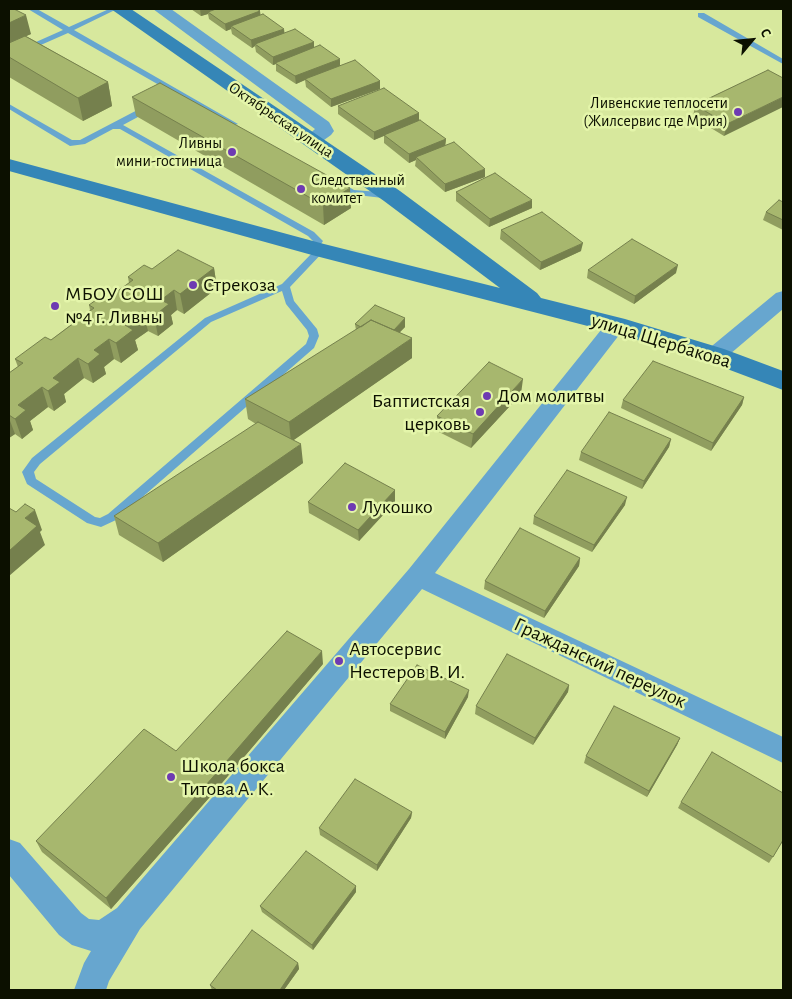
<!DOCTYPE html>
<html>
<head>
<meta charset="utf-8">
<style>
  body { margin:0 }
  #map { position:relative; width:792px; height:999px; overflow:hidden; background:#d7e89d; font-family:"Alegreya Sans",sans-serif }
  canvas { display:block }
  .frame { position:absolute; inset:0; border:10px solid #0c1000; pointer-events:none }
  .north { position:absolute; left:727px; top:15px; width:50px; height:50px; -webkit-text-stroke:4px #e4f5aa; paint-order:stroke; rotate:62deg; font-size:14px; font-weight:700; line-height:20px; text-align:center; color:#0c1000 }
  .north::after { content:''; display:block; margin:auto; width:18px; height:22px; background:#0c1000; clip-path:polygon(50% 0,100% 100%,50% 72%,0 100%) }
</style>
</head>
<body>
<div id="map">
<canvas width="792" height="999"></canvas>
<div class="frame"></div>
<div class="north">С</div>
</div>
<script>
const g = document.querySelector('canvas').getContext('2d');
g.lineJoin = 'round';
function poly(rows) {
  const path = new Path2D();
  for (const r of rows) {
    path.moveTo(r[0], r[1]);
    for (let i = 2; i < r.length; i += 2) path.lineTo(r[i], r[i + 1]);
  }
  return path;
}
function fill(path, color) {
  g.fillStyle = color;
  g.fill(path, 'evenodd');
}
function strokePath(path, color, width, dash) {
  g.strokeStyle = color;
  g.lineWidth = width;
  g.lineCap = dash ? 'butt' : 'round';
  g.setLineDash(dash || []);
  g.stroke(path);
}
function write(font, color, halo, rows, align = 'center') {
  g.font = font + ' "Alegreya Sans",sans-serif';
  g.lineWidth = 5;
  g.setLineDash([]);
  g.textBaseline = 'middle';
  g.strokeStyle = halo;
  g.fillStyle = color;
  for (const [text, x, y, turn = 0] of rows) {
    g.save();
    g.translate(x, y);
    g.rotate((+turn || 0) * Math.PI / 180);
    g.textAlign = isNaN(turn) ? turn : align;
    if (halo) g.strokeText(text, 0, 0);
    g.fillText(text, 0, 0);
    g.restore();
  }
}
const lane = poly([
  [28,9,37,9,69,27,109,9,117,9,74,30,238,124,231,126,68,33,9,59,9,54,63,30,28,9],
  [698,13,704,13,783,59,783,64,698,17,698,13],
  [9,104,72,140,80,140,145,106,151,106,151,110,123,125,314,232,323,241,319,247,325,250,290,287,294,301,317,329,319,336,314,348,116,520,101,527,87,523,27,484,22,472,32,458,205,318,282,284,314,251,309,248,313,241,308,236,120,129,113,129,85,144,70,146,9,109,9,104],
  [282,291,286,304,307,330,309,336,306,344,108,514,100,518,95,517,36,479,34,472,40,464,211,322,282,291],
  [337,180,354,190,391,193,395,196,391,199,349,194,334,185,333,183,337,180]
]);
const street = poly([
  [153,9,171,9,329,122,334,131,331,135,317,145,305,145,302,141,315,129,153,9],
  [783,291,783,309,723,360,715,362,707,360,704,355,707,350,776,293,783,291],
  [616,318,623,320,626,325,623,330,435,573,783,737,783,763,422,589,140,929,109,981,106,990,74,990,84,963,91,951,72,945,59,935,9,875,9,839,20,843,81,913,89,919,99,920,117,908,409,569,609,320,616,318]
]);
const secondary = poly([
  [111,9,131,9,400,191,537,293,541,298,625,319,724,349,783,371,783,390,706,361,611,332,312,255,9,171,9,159,324,244,500,288,384,201,111,9]
]);
const wall = poly([
  [9,9,31,34,26,36,108,82,112,106,83,121,9,77],
  [191,9,257,9,260,11,260,15,284,33,314,42,314,48,340,66,380,81,380,89,331,107,306,87,305,80,296,84,276,71,276,64,273,65,256,52,255,46,252,48,232,34,231,29,226,31,209,19,208,14,201,16],
  [768,70,724,136,693,117,695,105],
  [132,97,351,208,324,225,136,116],
  [338,106,419,113,419,121,446,139,445,146,485,177,445,192,415,166,416,160,409,163,384,143,384,136,374,140,338,114],
  [456,192,532,208,489,227,456,201],
  [783,202,783,230,763,220,766,212],
  [501,230,581,251,540,270,500,239],
  [214,268,217,288,184,314,177,310,171,315,173,324,158,336,148,331,135,340,138,350,121,363,114,359,104,367,106,374,93,383,84,378,64,394,66,402,54,411,48,407,30,421,33,430,22,439,15,434,9,438,9,373,18,367,15,359,51,340,90,310,89,305,108,298,129,283,128,277,152,269],
  [588,270,676,273,634,304,587,278],
  [355,324,405,327,400,332,412,358,293,440,303,463,163,562,119,535,114,516,256,424,248,419,245,399,356,330],
  [521,394,471,448,437,431,437,416],
  [744,397,742,405,711,451,621,408,623,400],
  [671,439,669,447,642,489,579,460,581,452],
  [395,490,395,502,359,541,309,513,308,502],
  [625,505,592,552,533,524,534,516],
  [580,558,579,566,544,618,484,589,485,581],
  [323,664,216,790,111,909,42,852,36,841,176,751],
  [569,685,568,692,533,745,475,714,476,706],
  [468,697,445,739,390,711,390,704],
  [680,738,677,745,647,797,584,763,586,756],
  [681,802,783,841,769,863,678,808],
  [412,812,411,818,377,871,320,835,319,828],
  [356,892,313,950,262,912,260,906],
  [298,963,299,969,284,990,212,990,210,985]
]);
const shadedWall = poly([
  [200,9,223,9,208,12,208,14,201,16],
  [260,11,261,18,231,26,231,29,226,31,225,24],
  [26,15,31,34,9,44,9,23],
  [284,29,285,37,255,44,255,46,252,48,251,40],
  [314,42,314,50,275,63,276,64,273,65,273,57],
  [340,59,340,67,305,79,305,80,296,84,295,76],
  [380,81,380,89,331,107,331,99],
  [108,82,112,106,83,121,78,98],
  [783,97,783,107,724,136,727,124],
  [419,113,419,121,374,140,374,132],
  [446,139,445,147,416,157,416,160,409,163,409,154],
  [485,169,485,177,445,192,445,184],
  [350,188,351,208,324,225,323,205],
  [532,200,532,208,489,227,490,219],
  [583,243,581,251,540,270,541,262],
  [678,265,676,273,634,304,635,296],
  [214,268,217,288,184,314,180,294],
  [174,290,177,310,171,315,173,324,158,336,154,316,161,300],
  [143,311,148,331,135,340,138,350,121,363,116,343,125,325],
  [405,318,405,327,386,346,386,338],
  [412,338,412,358,291,442,289,422],
  [109,339,114,359,104,367,106,374,93,383,88,364,94,350],
  [78,358,84,378,64,394,66,402,54,411,48,391,53,378],
  [523,379,521,394,471,448,473,434],
  [42,387,48,407,30,421,33,430,22,439,15,419,18,405],
  [744,397,742,405,711,451,713,443],
  [9,418,15,434,9,438],
  [671,439,669,447,642,489,644,481],
  [301,444,303,463,163,562,158,543],
  [395,490,395,502,359,541,358,530],
  [627,497,625,505,592,552,594,545],
  [35,510,42,530,40,532,45,545,9,576,9,551,25,518],
  [580,558,579,566,544,618,545,611],
  [322,651,323,664,216,790,111,909,106,898],
  [569,685,568,692,533,745,535,738],
  [469,690,468,697,445,739,445,732],
  [680,738,677,745,647,797,649,791],
  [412,812,411,818,377,871,377,865],
  [356,886,356,892,313,950,312,945],
  [298,963,299,969,284,990,280,990]
]);
const building = poly([
  [9,9,14,9,26,15,9,23,9,9],
  [216,9,257,9,260,11,225,24,208,12,216,9],
  [263,14,284,29,251,40,231,26,263,14],
  [295,29,314,42,273,57,255,44,295,29],
  [25,36,108,82,78,98,9,57,9,43,25,36],
  [320,45,340,59,295,76,275,63,320,45],
  [355,60,380,81,331,99,305,79,355,60],
  [768,70,783,78,783,97,727,124,695,105,768,70],
  [160,83,350,188,323,205,132,97,160,83],
  [384,88,419,113,374,132,338,106,384,88],
  [420,120,446,139,409,154,384,135,420,120],
  [454,142,485,169,445,184,416,157,454,142],
  [495,173,532,200,490,219,456,192,495,173],
  [779,200,783,202,783,220,766,212,779,200],
  [542,212,583,243,541,262,501,230,542,212],
  [632,239,678,265,635,296,588,270,632,239],
  [178,250,214,268,180,294,174,290,161,300,169,304,154,316,143,311,125,325,133,330,116,343,109,339,94,350,100,354,88,364,78,358,53,378,60,382,48,391,42,387,18,405,26,410,15,419,9,415,9,373,23,363,15,359,45,337,51,340,94,308,89,305,103,295,108,298,133,280,128,277,144,265,152,269,178,250],
  [375,305,405,318,394,330,371,320,361,327,355,324,375,305],
  [371,320,412,338,289,422,245,399,371,320],
  [653,361,744,397,713,443,623,400,653,361],
  [489,362,523,379,473,434,437,416,489,362],
  [609,412,671,439,644,481,581,452,609,412],
  [258,422,301,444,158,543,114,516,258,422],
  [345,463,395,490,358,530,308,502,345,463],
  [567,470,627,497,594,545,534,516,567,470],
  [25,504,35,510,25,518,37,526,9,551,9,508,16,512,25,504],
  [520,528,580,558,545,611,485,581,520,528],
  [287,631,322,651,213,777,106,898,36,841,144,729,176,751,287,631],
  [507,654,569,685,535,738,476,706,507,654],
  [417,665,469,690,445,732,390,704,417,665],
  [614,706,680,738,649,791,586,756,614,706],
  [712,752,783,793,783,840,773,857,681,802,712,752],
  [355,779,412,812,377,865,319,828,355,779],
  [306,851,356,886,312,945,260,906,306,851],
  [252,930,298,963,280,990,217,990,210,985,252,930]
]);
const markers = [
  [738,112,5,"#6e3bb2"],
  [232,152,5,"#6e3bb2"],
  [301,189,5,"#6e3bb2"],
  [193,285,5,"#6e3bb2"],
  [55,306,5,"#6e3bb2"],
  [487,396,5,"#6e3bb2"],
  [480,412,5,"#6e3bb2"],
  [352,507,5,"#6e3bb2"],
  [339,661,5,"#6e3bb2"],
  [171,777,5,"#6e3bb2"]
];
const farPoinames = [
  ["Ливенские теплосети",728,103],
  ["(Жилсервис где Мрия)",728,121],
  ["Ливны",222,143],
  ["мини-гостиница",222,161],
  ["Следственный",311,180,"left"],
  ["комитет",311,198,"left"]
];
const farStreetnames = [
  ["Октябрьская улица",281,120,34]
];
const poiNames = [
  ["Стрекоза",203,285],
  ["МБОУ СОШ",65,294],
  ["№4 г. Ливны",65,317],
  ["Дом молитвы",497,396],
  ["Баптистская",470,401,"right"],
  ["церковь",470,424,"right"],
  ["Лукошко",362,507],
  ["Автосервис",349,649],
  ["Нестеров В. И.",349,672],
  ["Школа бокса",181,766],
  ["Титова А. К.",181,789]
];
const streetNames = [
  ["улица Щербакова",661,341,17],
  ["Гражданский переулок",600,663,25]
];
fill(lane, '#67a6cf');
fill(street, '#67a6cf');
fill(secondary, '#3586b7');
fill(wall, '#909d5f');
fill(shadedWall, '#75804d');
fill(building, '#a7b76e');
strokePath(building, '#75804d', 1);
for (const [x, y, r, color] of markers) {
  const dot = new Path2D();
  dot.arc(x, y, r, 0, 2 * Math.PI);
  g.fillStyle = color;
  g.fill(dot);
  strokePath(dot, '#e4f5aa', 2);
}
write('16px', '#0c1000', '#e4f5aa', farPoinames, 'right');
write('16px', '#0c1000', '#e4f5aa', farStreetnames);
write('20px', '#0c1000', '#e4f5aa', poiNames, 'left');
write('20px', '#0c1000', '#e4f5aa', streetNames);
</script>
</body>
</html>
